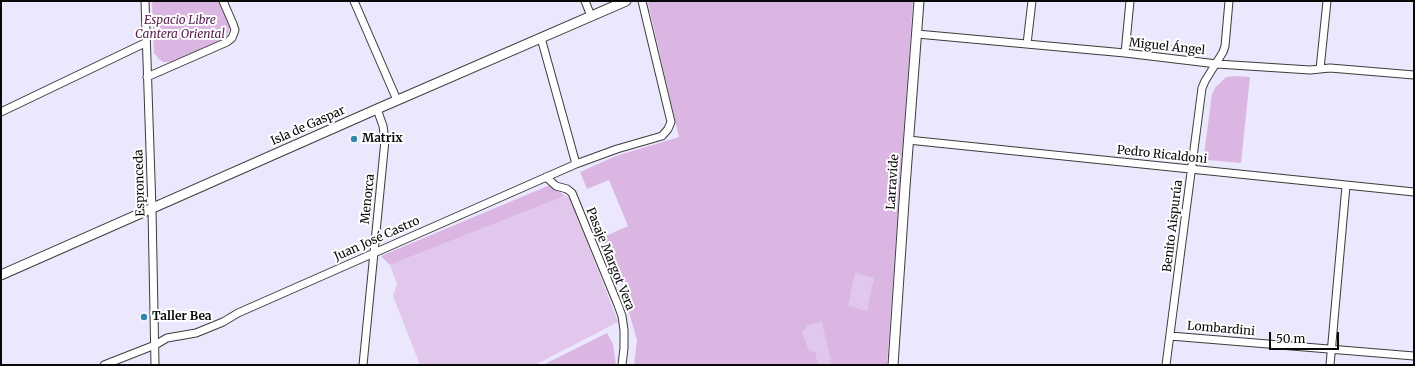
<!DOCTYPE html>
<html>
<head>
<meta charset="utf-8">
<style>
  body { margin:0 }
  #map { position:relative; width:1415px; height:366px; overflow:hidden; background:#ebe8fd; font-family:Merriweather,serif }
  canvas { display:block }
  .frame { position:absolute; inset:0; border:2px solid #090909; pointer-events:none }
  .scale { position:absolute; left:1269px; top:332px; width:70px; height:18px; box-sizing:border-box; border:2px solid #090909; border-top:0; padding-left:5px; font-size:12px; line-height:14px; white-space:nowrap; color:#090909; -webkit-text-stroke:3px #fff; paint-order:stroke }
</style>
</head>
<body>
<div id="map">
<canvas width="1415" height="366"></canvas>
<div class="frame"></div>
<div class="scale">50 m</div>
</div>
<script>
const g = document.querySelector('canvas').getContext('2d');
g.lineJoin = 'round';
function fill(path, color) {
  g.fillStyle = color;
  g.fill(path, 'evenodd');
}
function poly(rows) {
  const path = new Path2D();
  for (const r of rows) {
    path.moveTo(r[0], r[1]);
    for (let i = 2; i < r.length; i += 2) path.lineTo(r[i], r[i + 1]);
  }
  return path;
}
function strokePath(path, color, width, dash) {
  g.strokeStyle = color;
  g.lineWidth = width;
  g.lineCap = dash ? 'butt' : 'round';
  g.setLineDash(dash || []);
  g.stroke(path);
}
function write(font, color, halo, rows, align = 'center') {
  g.font = font + ' Merriweather,serif';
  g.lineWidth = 4;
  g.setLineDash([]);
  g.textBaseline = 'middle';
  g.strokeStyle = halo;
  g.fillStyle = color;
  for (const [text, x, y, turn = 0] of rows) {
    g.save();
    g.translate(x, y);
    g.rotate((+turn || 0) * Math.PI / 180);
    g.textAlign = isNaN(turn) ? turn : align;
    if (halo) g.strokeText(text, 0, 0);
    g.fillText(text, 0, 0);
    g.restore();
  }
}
const green = poly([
  [152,1,220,1,229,24,229,30,227,35,221,40,172,62,163,62,159,59,154,53],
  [653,1,913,1,887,365,634,365,637,340,622,288,601,238,628,226,609,180,587,189,580,172,616,156,679,137,648,3],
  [1234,76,1250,77,1241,163,1208,160,1204,155,1212,94,1215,88,1226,77],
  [550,185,565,196,390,265,381,256],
  [607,333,613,344,616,365,543,365]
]);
const pitch = poly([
  [565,196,570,198,618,322,535,365,420,365,393,296,397,284,390,265],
  [855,273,874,278,867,311,848,306],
  [822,322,832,365,818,365,815,352,809,351,802,332,808,325]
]);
const minor = poly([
  [145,1,152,209,155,365],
  [354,1,397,100],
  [585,1,591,16],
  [917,34,1125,53,1217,64,1310,70,1330,68,1414,75],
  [541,38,576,164],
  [1027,44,1032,1],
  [1125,53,1130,1],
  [1320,69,1327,1],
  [147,77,227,42,232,38,235,30,233,24,223,1],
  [1,112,145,43],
  [908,140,1414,192],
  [546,177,556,186,567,189,572,193,618,305,622,316,624,330,624,348,622,365],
  [1170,336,1414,356],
  [104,365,155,345,167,338,196,333,223,322,238,313,576,164,617,149,662,136,668,129,671,122,642,1],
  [363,365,385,140,383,126,377,109],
  [1166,365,1202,88,1205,81,1223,52,1225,46,1229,1],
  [1330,365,1346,186]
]);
const tertiary = poly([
  [1,275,377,109,626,1],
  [893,365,905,187,919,1]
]);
const markers = [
  [354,139,4,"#3186a9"],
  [144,317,4,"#3186a9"]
];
const parkNames = [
  ["Espacio Libre",180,21],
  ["Cantera Oriental",180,35]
];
const streetNames = [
  ["Miguel Ángel",1167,47,6],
  ["Isla de Gaspar",308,126,-24],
  ["Pedro Ricaldoni",1162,155,6],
  ["Larravide",893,182,-86],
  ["Espronceda",140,183,-92],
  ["Menorca",368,199,-84],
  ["Benito Aispurúa",1173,226,-83],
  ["Juan José Castro",377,239,-24],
  ["Pasaje Margot Vera",610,259,68],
  ["Lombardini",1221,329,5]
];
const poiNames = [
  ["Matrix",362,139],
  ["Taller Bea",152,317]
];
fill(green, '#dbb6e2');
fill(pitch, '#e0c7eb');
strokePath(minor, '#3c3c3c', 9);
strokePath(tertiary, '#3c3c3c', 11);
strokePath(minor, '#fff', 7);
strokePath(tertiary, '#fff', 9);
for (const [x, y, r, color] of markers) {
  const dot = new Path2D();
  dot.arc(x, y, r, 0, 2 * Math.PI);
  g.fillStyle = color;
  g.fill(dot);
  strokePath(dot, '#fff', 1.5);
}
write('italic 12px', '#592252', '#fff', parkNames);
write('12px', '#090909', '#fff', streetNames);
write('bold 12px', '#090909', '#fff', poiNames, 'left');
</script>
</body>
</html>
